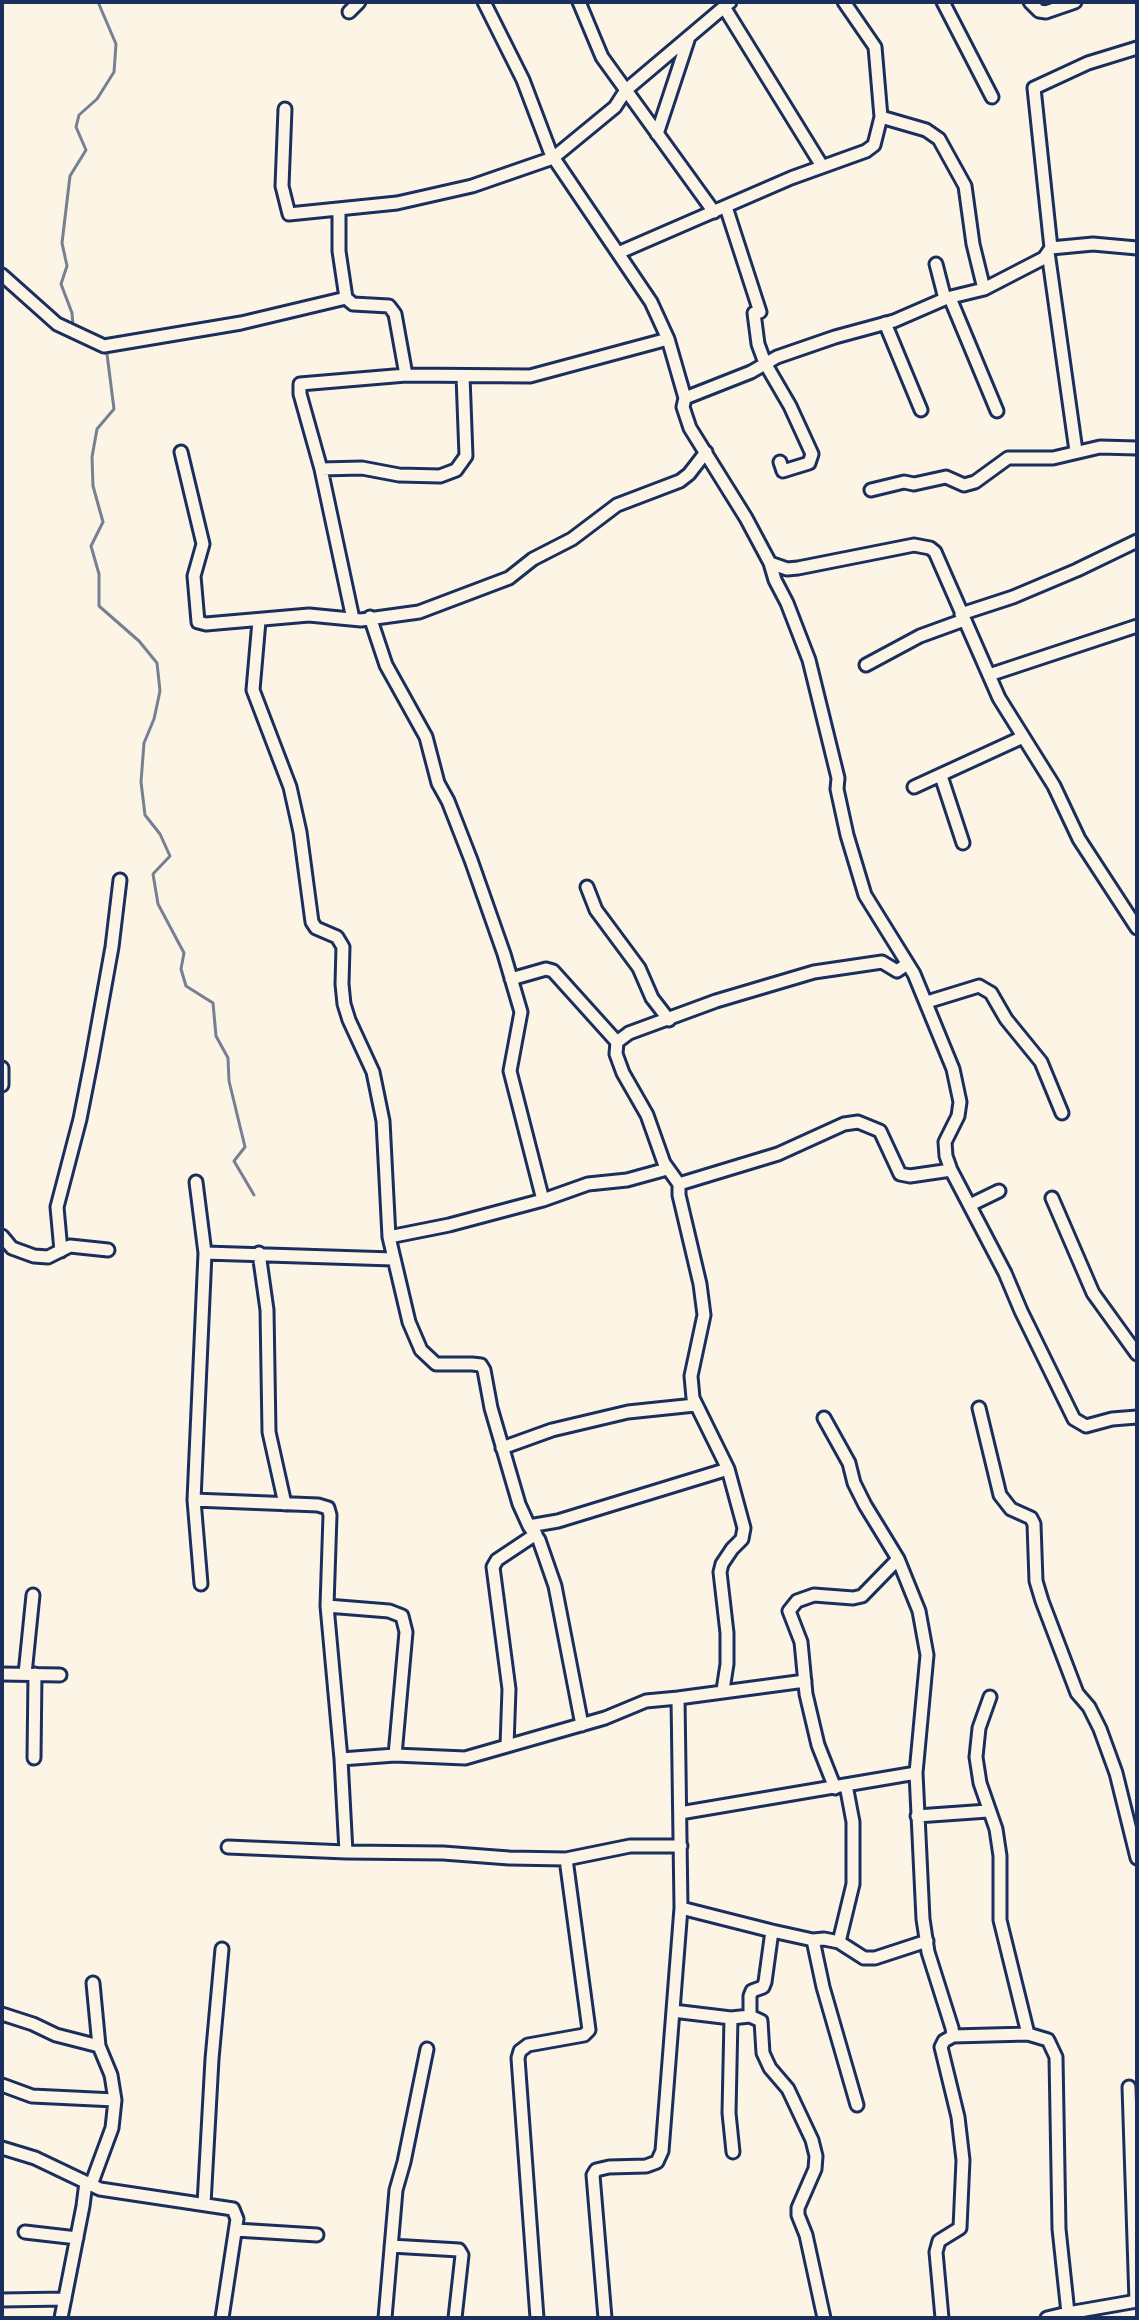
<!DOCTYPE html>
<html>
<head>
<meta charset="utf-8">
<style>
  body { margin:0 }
  #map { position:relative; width:1139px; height:2320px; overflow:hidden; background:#fcf5e5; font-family:"Shantell Sans",sans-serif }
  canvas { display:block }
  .frame { position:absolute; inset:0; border:4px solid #1b2f5e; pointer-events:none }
</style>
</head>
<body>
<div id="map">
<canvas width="1139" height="2320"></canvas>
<div class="frame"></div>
</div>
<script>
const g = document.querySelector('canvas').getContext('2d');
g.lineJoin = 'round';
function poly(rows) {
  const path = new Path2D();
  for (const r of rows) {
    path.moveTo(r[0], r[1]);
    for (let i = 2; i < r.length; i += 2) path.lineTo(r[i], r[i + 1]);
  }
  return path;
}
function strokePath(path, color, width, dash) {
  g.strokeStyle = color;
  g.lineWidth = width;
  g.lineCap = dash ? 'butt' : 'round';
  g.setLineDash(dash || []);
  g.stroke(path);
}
const stream = poly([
  [73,326,72,313,61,284,67,266,62,243,70,176,86,150,76,127,79,115,97,99,114,72,116,44,98,2],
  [78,340,107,354,114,409,97,429,92,457,93,486,103,522,91,546,99,574,99,606,139,641,157,663,160,691,154,719,144,743,141,782,145,815,160,834,170,856,153,874,158,904,184,953,181,969,186,986,213,1003,216,1036,228,1058,229,1081,245,1147,234,1161,254,1195]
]);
const minor = poly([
  [484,2,523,80,551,154,651,302,668,339,685,398,683,407,690,428,746,518,770,563,775,580,787,603,809,660,838,778,837,789,847,835,865,895,914,974,953,1069,960,1102,958,1116,945,1142,946,1156,951,1170,1005,1273,1021,1311,1074,1419,1086,1426,1112,1419,1137,1417],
  [579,2,602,57,714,212],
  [943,2,992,97],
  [1030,2,1039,11,1046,12,1075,2],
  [724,7,822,166],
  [349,12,359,2],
  [285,109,282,186,289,214,397,203,472,186,553,158,615,107,626,90,730,2],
  [881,117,926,130,939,139,965,186,973,244,984,289],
  [657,134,688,40],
  [726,207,760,312,754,313,758,344,765,363,790,406,812,454,809,463,783,471,780,462],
  [339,209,339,251,346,298],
  [1051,248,1034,88,1088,63,1137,48],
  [1048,252,1076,451],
  [618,253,791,178,866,151,874,145,881,117,875,47,844,2],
  [936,264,945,299],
  [2,275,57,324,104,346,241,323,346,298,353,304,389,306,395,314,406,375],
  [950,298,997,411],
  [885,323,921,410],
  [685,398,751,372,777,357,835,337,894,321,947,298,984,289,1044,258,1051,248,1093,244,1137,248],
  [181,452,203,544,194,576,198,622,206,624,309,615,361,620,419,612,509,578,533,559,572,539,617,505,680,481,689,474,706,452],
  [321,469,362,468,399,475,440,476,456,470,466,456,463,376],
  [871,490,904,482,914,484,946,477,964,485,975,482,1008,458,1053,458,1100,447,1137,448],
  [770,563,787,569,798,568,914,545,930,548,935,552,999,698,1054,786,1079,839,1137,928],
  [961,614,1013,597,1077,570,1137,541],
  [370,617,386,665,426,737,438,783,448,801,471,860,504,954,521,1012,510,1071,543,1200],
  [353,619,321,469,300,394,300,384,406,375,530,376,668,339],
  [259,621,253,690,290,787,300,832,312,922,316,928,337,937,343,947,342,984,344,1004,349,1020,373,1072,383,1121,389,1237,409,1322,421,1350,436,1364,472,1364,481,1365,484,1370,491,1408,519,1504,529,1526,539,1540,555,1586,582,1725],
  [866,665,920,636,964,620],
  [989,675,1137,626],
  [941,776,963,843],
  [914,787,1023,737],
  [587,887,596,910,639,968,652,998,669,1020],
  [511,979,546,969,553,971,617,1042],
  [927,1002,979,986,991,993,1006,1019,1041,1062,1062,1113],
  [2,1068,2,1085],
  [196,1182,205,1253,194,1500,201,1584],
  [679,1184,664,1163,647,1115,623,1073,616,1054,617,1042,629,1033,716,1001,814,972,882,962,897,971,907,964],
  [1052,1198,1093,1293,1137,1354],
  [970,1205,999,1191],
  [2,1236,12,1248,34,1256,48,1257,70,1246,108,1250],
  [389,1237,449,1225,543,1200,588,1184,627,1180,667,1169],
  [61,1251,57,1207,80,1119,92,1058,112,947,120,880],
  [205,1253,393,1259],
  [259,1253,267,1310,269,1432,285,1504],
  [979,1408,1000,1495,1011,1509,1031,1518,1034,1524,1036,1581,1042,1601,1077,1693,1089,1707,1100,1729,1116,1773,1137,1858],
  [824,1418,849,1463,854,1483,865,1505,898,1559,862,1596,853,1598,814,1595,797,1601,789,1611,801,1642,806,1694,818,1745,835,1788],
  [502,1448,552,1430,628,1412,695,1405],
  [194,1500,318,1505,328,1508,330,1515,327,1606,341,1759,346,1852,443,1853,509,1858,566,1859,630,1846,681,1846],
  [529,1526,558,1521,728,1469,693,1398,691,1376,704,1315,700,1284,679,1195,679,1184,778,1154,844,1124,858,1122,880,1131,900,1174,910,1176,951,1170],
  [898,1559,919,1611,927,1655,916,1773,923,1919,928,1952,952,2028,953,2036,944,2041,941,2047,958,2117,963,2160,960,2228,939,2241,936,2252,942,2318],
  [327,1606,389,1611,402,1616,406,1632,395,1755],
  [2,1674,60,1675],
  [25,1674,33,1595],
  [723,1690,727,1664,727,1633,720,1572,722,1564,732,1549,742,1539,744,1528,728,1469],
  [990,1697,979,1728,976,1757,980,1783,996,1829,1000,1856,1000,1920,1028,2034,1048,2040,1056,2057,1059,2229,1068,2313,1047,2318],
  [678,1698,805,1681],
  [507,1746,509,1689,493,1567,497,1560,536,1534],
  [34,1758,35,1674],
  [341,1759,395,1755,465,1758,605,1718,646,1701,678,1698,681,1908,662,2151,657,2162,646,2166,609,2167,596,2170,593,2175,605,2318],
  [680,1813,916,1773],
  [917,1816,988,1811],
  [228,1847,346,1852],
  [681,1908,772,1931,813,1940,824,1939,839,1942,864,1958,875,1958,927,1941],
  [813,1940,823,1987,857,2105],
  [839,1942,853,1884,853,1822,846,1785],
  [673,2011,731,2018,750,2016,761,2021,763,2053,770,2068,788,2089,812,2140,816,2156,815,2169,798,2208,798,2215,806,2235,824,2318],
  [2,2014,33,2024,56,2035,99,2046],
  [750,2016,750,1996,752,1991,763,1987,765,1982,772,1931],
  [731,2018,729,2113,733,2152],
  [953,2036,1028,2034],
  [2,2085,32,2096,115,2100],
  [1129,2087,1136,2301],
  [2,2148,35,2158,100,2189,233,2209,237,2219,222,2318],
  [91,2185,112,2128,115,2100,111,2075,99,2046,93,1983],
  [204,2204,212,2059,222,1949],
  [236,2230,317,2235],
  [25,2232,77,2238],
  [391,2246,459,2250,462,2255,455,2318],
  [2,2300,65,2299],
  [1068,2313,1137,2301],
  [61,2318,83,2206,86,2182],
  [385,2318,396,2190,404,2162,427,2049],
  [537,2318,518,2058,520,2051,528,2045,584,2035,589,2030,566,1859]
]);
strokePath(stream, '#767f94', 3);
strokePath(minor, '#1b2f5e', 17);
strokePath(minor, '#fcf5e5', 11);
</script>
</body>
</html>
